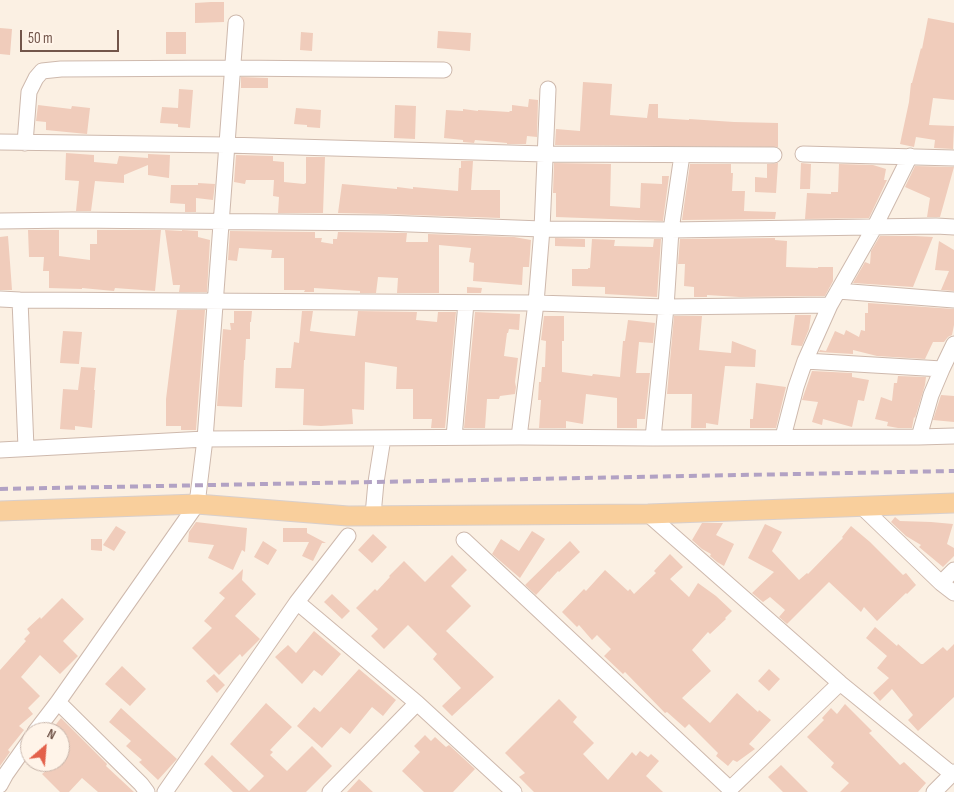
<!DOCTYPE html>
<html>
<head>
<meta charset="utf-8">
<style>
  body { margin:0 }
  #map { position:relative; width:954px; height:792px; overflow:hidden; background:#fbf0e3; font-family:"Sofia Sans Condensed",sans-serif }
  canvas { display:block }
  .north { position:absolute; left:20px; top:722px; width:50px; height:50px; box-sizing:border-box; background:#fff4e9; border:1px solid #c7b4a9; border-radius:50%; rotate:27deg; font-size:14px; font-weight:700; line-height:20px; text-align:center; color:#72554a }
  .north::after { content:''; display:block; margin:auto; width:18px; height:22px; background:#e3614b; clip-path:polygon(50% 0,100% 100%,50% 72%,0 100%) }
  .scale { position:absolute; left:20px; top:30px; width:99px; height:22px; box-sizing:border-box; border:2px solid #72554a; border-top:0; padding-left:6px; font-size:15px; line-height:18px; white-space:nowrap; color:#72554a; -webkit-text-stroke:4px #fff4e9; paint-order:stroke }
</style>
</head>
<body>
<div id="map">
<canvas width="954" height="792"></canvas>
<div class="north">N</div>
<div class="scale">50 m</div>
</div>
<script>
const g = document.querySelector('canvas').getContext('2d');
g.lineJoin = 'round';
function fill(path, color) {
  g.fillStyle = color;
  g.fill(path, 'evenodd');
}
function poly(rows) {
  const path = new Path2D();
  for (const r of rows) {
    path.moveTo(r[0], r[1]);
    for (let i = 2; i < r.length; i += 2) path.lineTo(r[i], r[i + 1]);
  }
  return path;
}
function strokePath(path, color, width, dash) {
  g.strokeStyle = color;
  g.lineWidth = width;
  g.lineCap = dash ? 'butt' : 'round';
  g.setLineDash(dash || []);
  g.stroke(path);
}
const building = poly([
  [211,2,224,2,224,22,195,23,195,3],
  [928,18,954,23,954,100,933,98,929,125,954,126,953,149,934,148,935,140,916,137,914,147,900,144,909,102,911,83,912,83,921,48,922,49],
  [0,28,12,29,10,55,0,54],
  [438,31,471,33,470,51,437,48],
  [166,32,186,32,186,54,166,54],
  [301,32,313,33,312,51,300,50],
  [241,77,268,78,268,88,241,88],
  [583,82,612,84,610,115,647,118,649,104,658,104,658,118,689,120,689,119,734,122,778,123,778,147,555,145,556,129,580,131],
  [179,89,193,90,190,128,178,127,178,124,160,123,162,107,178,108],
  [529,99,538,100,537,137,527,136,526,144,507,144,507,143,475,140,474,143,463,142,463,140,444,138,446,110,463,111,463,109,478,111,478,110,509,112,510,111,512,111,512,105,528,107],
  [38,105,71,109,72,106,90,108,87,134,46,130,46,122,36,121],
  [395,105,416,106,415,139,394,138],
  [296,108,321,110,320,128,307,127,307,125,294,124],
  [66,153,94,155,94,162,117,164,119,156,148,158,148,154,170,155,169,178,148,175,148,165,124,175,124,183,95,181,91,211,76,211,79,181,65,180],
  [236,155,273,156,273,161,284,162,284,182,304,184,306,183,306,157,325,157,323,213,278,213,279,197,273,196,274,180,246,180,245,184,234,182],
  [461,161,473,161,471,190,500,190,500,218,384,214,338,213,342,184,397,189,397,187,413,189,413,187,458,191,459,168,461,168],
  [554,163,611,164,610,206,640,208,641,183,662,184,662,176,669,176,663,221,556,217,556,193,553,193],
  [778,163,776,193,755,192,755,177,767,178,767,164],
  [801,163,811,164,810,189,800,189],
  [690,164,731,164,731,173,733,173,732,191,745,191,744,211,776,212,775,219,682,220],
  [839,164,873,165,886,169,884,180,887,180,869,218,805,219,807,193,831,194,831,192,838,192],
  [915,166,954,167,940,217,927,217,930,198,905,187],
  [198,183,215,184,213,200,196,198,196,212,185,212,185,204,170,203,171,185,198,185],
  [28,230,59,230,59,256,90,260,90,244,97,244,97,230,161,230,155,291,115,288,114,291,82,288,82,289,49,288,49,271,43,271,44,257,29,257],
  [165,230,182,231,182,230,198,231,198,237,210,240,207,292,179,292,180,285,173,285],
  [230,231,315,232,315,238,322,238,321,242,333,244,333,239,337,239,338,232,407,233,406,242,428,242,428,234,514,237,531,240,529,267,523,267,522,285,473,281,474,263,469,262,471,248,439,245,439,293,397,293,398,278,378,277,376,293,360,293,360,291,314,288,314,292,304,292,305,290,284,290,284,258,271,258,272,250,239,248,237,261,228,260],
  [8,236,11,276,12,290,0,290,0,237],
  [880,236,915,236,933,237,913,287,853,283,865,262,870,264,871,251],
  [555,238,585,239,585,247,555,246],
  [775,238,775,240,787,241,786,267,818,268,818,267,833,267,833,281,825,296,739,297,707,295,707,297,694,297,694,287,684,286,685,264,678,264,680,239],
  [592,239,615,240,614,246,653,247,654,239,661,239,657,297,605,294,605,287,572,286,572,269,588,269,588,268,590,268],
  [939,241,954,250,954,291,941,290,949,271,935,270],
  [467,287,482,288,481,293,467,293],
  [868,303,954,309,954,325,952,335,948,337,944,342,933,342,925,359,877,356,853,350,853,354,819,352,820,350,826,351,835,331,844,335,846,330,859,337,861,330,865,331,865,313,868,313],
  [177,310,205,310,196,430,181,430,181,426,166,426,166,399],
  [234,311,252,311,251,322,250,322,250,339,246,339,245,360,244,360,242,407,217,406,223,329,231,330,230,323,234,323],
  [302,311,313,311,310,331,325,333,355,336,358,311,417,312,416,320,437,322,438,312,456,312,445,428,431,428,432,419,413,419,413,389,396,389,397,367,365,362,364,410,352,409,353,424,321,426,303,425,304,389,275,388,276,368,291,368,294,342,299,343],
  [475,312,520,314,519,330,509,329,508,333,507,333,504,356,518,358,515,382,516,387,515,394,500,396,499,399,487,399,485,428,464,428],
  [795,315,811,315,809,329,802,346,791,345],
  [544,316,564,316,564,341,562,341,562,372,592,376,593,374,620,377,623,341,625,341,628,320,655,323,653,343,639,342,636,373,650,373,645,419,637,419,637,428,617,428,617,398,586,394,583,424,566,421,566,428,539,428,541,400,538,400,539,382,541,382,542,367,545,367,546,341,541,340],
  [674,316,702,316,699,350,731,353,732,341,756,350,755,367,725,366,718,425,706,423,706,428,691,428,692,394,667,394],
  [63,331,82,332,79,364,60,363],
  [81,367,96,368,94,390,95,390,92,428,75,426,75,430,60,429,63,389,78,390],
  [812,371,852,373,852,377,869,380,864,401,858,400,852,427,823,419,822,425,812,422,818,402,802,400],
  [898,376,926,377,925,385,915,418,914,417,912,428,898,428,887,426,888,422,875,419,881,397,892,401,894,383,897,383],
  [756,383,786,387,776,428,750,428,750,419,753,419],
  [941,395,954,396,954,422,933,420],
  [895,517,900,521,931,522,953,524,947,544,954,548,954,556,943,567,919,547,921,545,906,536,891,522],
  [196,522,247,528,245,552,242,550,233,570,208,558,214,545,188,542,189,532],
  [702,523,723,523,716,535,734,544,724,566,717,562,710,556,711,554,702,549,692,540],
  [765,524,782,532,772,551,799,580,807,573,808,574,843,538,842,537,851,526,870,542,903,575,906,573,916,585,907,594,906,593,877,621,864,607,861,612,829,582,787,624,779,617,785,610,770,597,763,602,752,593,774,572,748,558],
  [116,526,126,532,114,551,103,545],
  [283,528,307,528,307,533,326,543,322,543,313,561,302,556,309,542,283,542],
  [532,531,545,539,520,578,492,554,501,539,519,551],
  [373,534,387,547,372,563,358,550],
  [91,539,102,539,102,551,91,550],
  [263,541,277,550,268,565,254,557],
  [570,541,580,552,559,572,558,571,536,595,525,585],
  [670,554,683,567,670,579,689,597,698,583,716,596,732,611,725,618,726,619,710,634,708,632,692,650,711,671,682,698,710,723,737,693,758,712,759,710,771,720,749,744,755,749,737,762,733,760,728,766,716,756,718,753,689,724,685,728,667,712,665,713,625,672,623,674,604,656,611,649,597,635,592,640,579,625,577,627,562,612,584,589,586,591,605,570,628,591,630,589,634,594,656,573,654,571],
  [452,555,467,570,451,586,471,606,446,631,494,677,452,716,442,706,461,688,433,659,437,654,408,625,384,649,371,636,378,629,356,608,375,589,377,591,390,577,389,576,404,561,425,582],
  [243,569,242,580,256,594,235,616,260,639,242,657,240,654,219,675,192,648,212,628,204,621,225,598,219,593],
  [332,594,350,611,342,619,324,602],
  [62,598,84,619,63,641,78,656,60,674,40,655,21,677,40,696,28,708,33,714,19,726,24,730,8,750,10,752,0,766,0,670,26,641,24,639,30,633,27,629,40,617,41,619],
  [875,627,897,646,898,644,921,664,923,664,943,647,947,651,954,644,954,697,918,731,908,720,913,715,892,689,880,701,873,693,889,678,877,668,887,656,866,638],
  [314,631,341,654,322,676,314,670,302,684,275,657,288,645,296,653],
  [122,666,146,689,130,706,105,684],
  [359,669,396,700,383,716,372,707,350,734,341,727,322,748,297,726,314,707,320,712],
  [769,669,780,679,769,691,758,681],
  [214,674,225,685,217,693,206,681],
  [559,699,577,717,573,722,594,743,583,754,608,780,632,752,636,756,640,751,648,757,651,754,659,761,646,776,663,792,534,792,519,777,525,773,505,753],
  [266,703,292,727,270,750,273,752,270,755,287,771,312,746,332,766,306,792,233,792,204,764,212,755,249,791,264,776,230,744],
  [845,704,872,731,869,733,900,765,904,762,926,783,918,792,840,792,849,783,831,767,834,763,807,737,824,720,822,718,831,708,837,714],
  [121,708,177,759,158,780,139,762,142,760,126,746,131,741,109,722],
  [61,718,107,764,106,766,134,792,98,792,82,778,69,792,60,792,42,774,47,770,39,762,60,762,60,732,50,732],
  [425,735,431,741,435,737,446,747,449,745,475,769,453,792,424,792,402,771,420,752,414,746],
  [781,765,808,792,783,792,768,777],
  [359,779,373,792,347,792]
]);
const minor = poly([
  [0,142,226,145,545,154,774,155],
  [25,143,29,92,36,78,42,71,61,69,232,68,444,70],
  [803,154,954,158],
  [0,221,72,220,384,223,542,229,671,230,936,226,954,227],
  [838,291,954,300],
  [0,299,20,300,536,303,666,307,830,305],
  [20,300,26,448],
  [805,361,942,369],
  [454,437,466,303],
  [519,437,536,303,542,229,548,89],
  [783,437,796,387,805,361,830,305,874,228,910,156],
  [919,437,931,395,942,369,954,344],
  [653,438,666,307,671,230,682,155],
  [0,450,205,439,519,437,653,438,919,437,954,436],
  [860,505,941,583,954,570],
  [648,514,840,683,952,774],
  [373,515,376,482,383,438],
  [348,536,297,602,417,703,514,792],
  [464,540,730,789,840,683],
  [941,583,954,593],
  [58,702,141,784,147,792],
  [35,732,58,702,197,504,205,439,236,23],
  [0,785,6,774,30,740],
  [165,792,297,602],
  [330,792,417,703],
  [934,792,954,772]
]);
const major = poly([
  [0,511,197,504,348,516,648,514,954,503]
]);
const rail = poly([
  [0,489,954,471]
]);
fill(building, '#f0ccbb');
strokePath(minor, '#ceb9ad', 17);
strokePath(major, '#d8cfcc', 21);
strokePath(minor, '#fff', 15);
strokePath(major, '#f9cf9c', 19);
strokePath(rail, '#b2a2c4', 4, [8, 5]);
</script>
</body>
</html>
